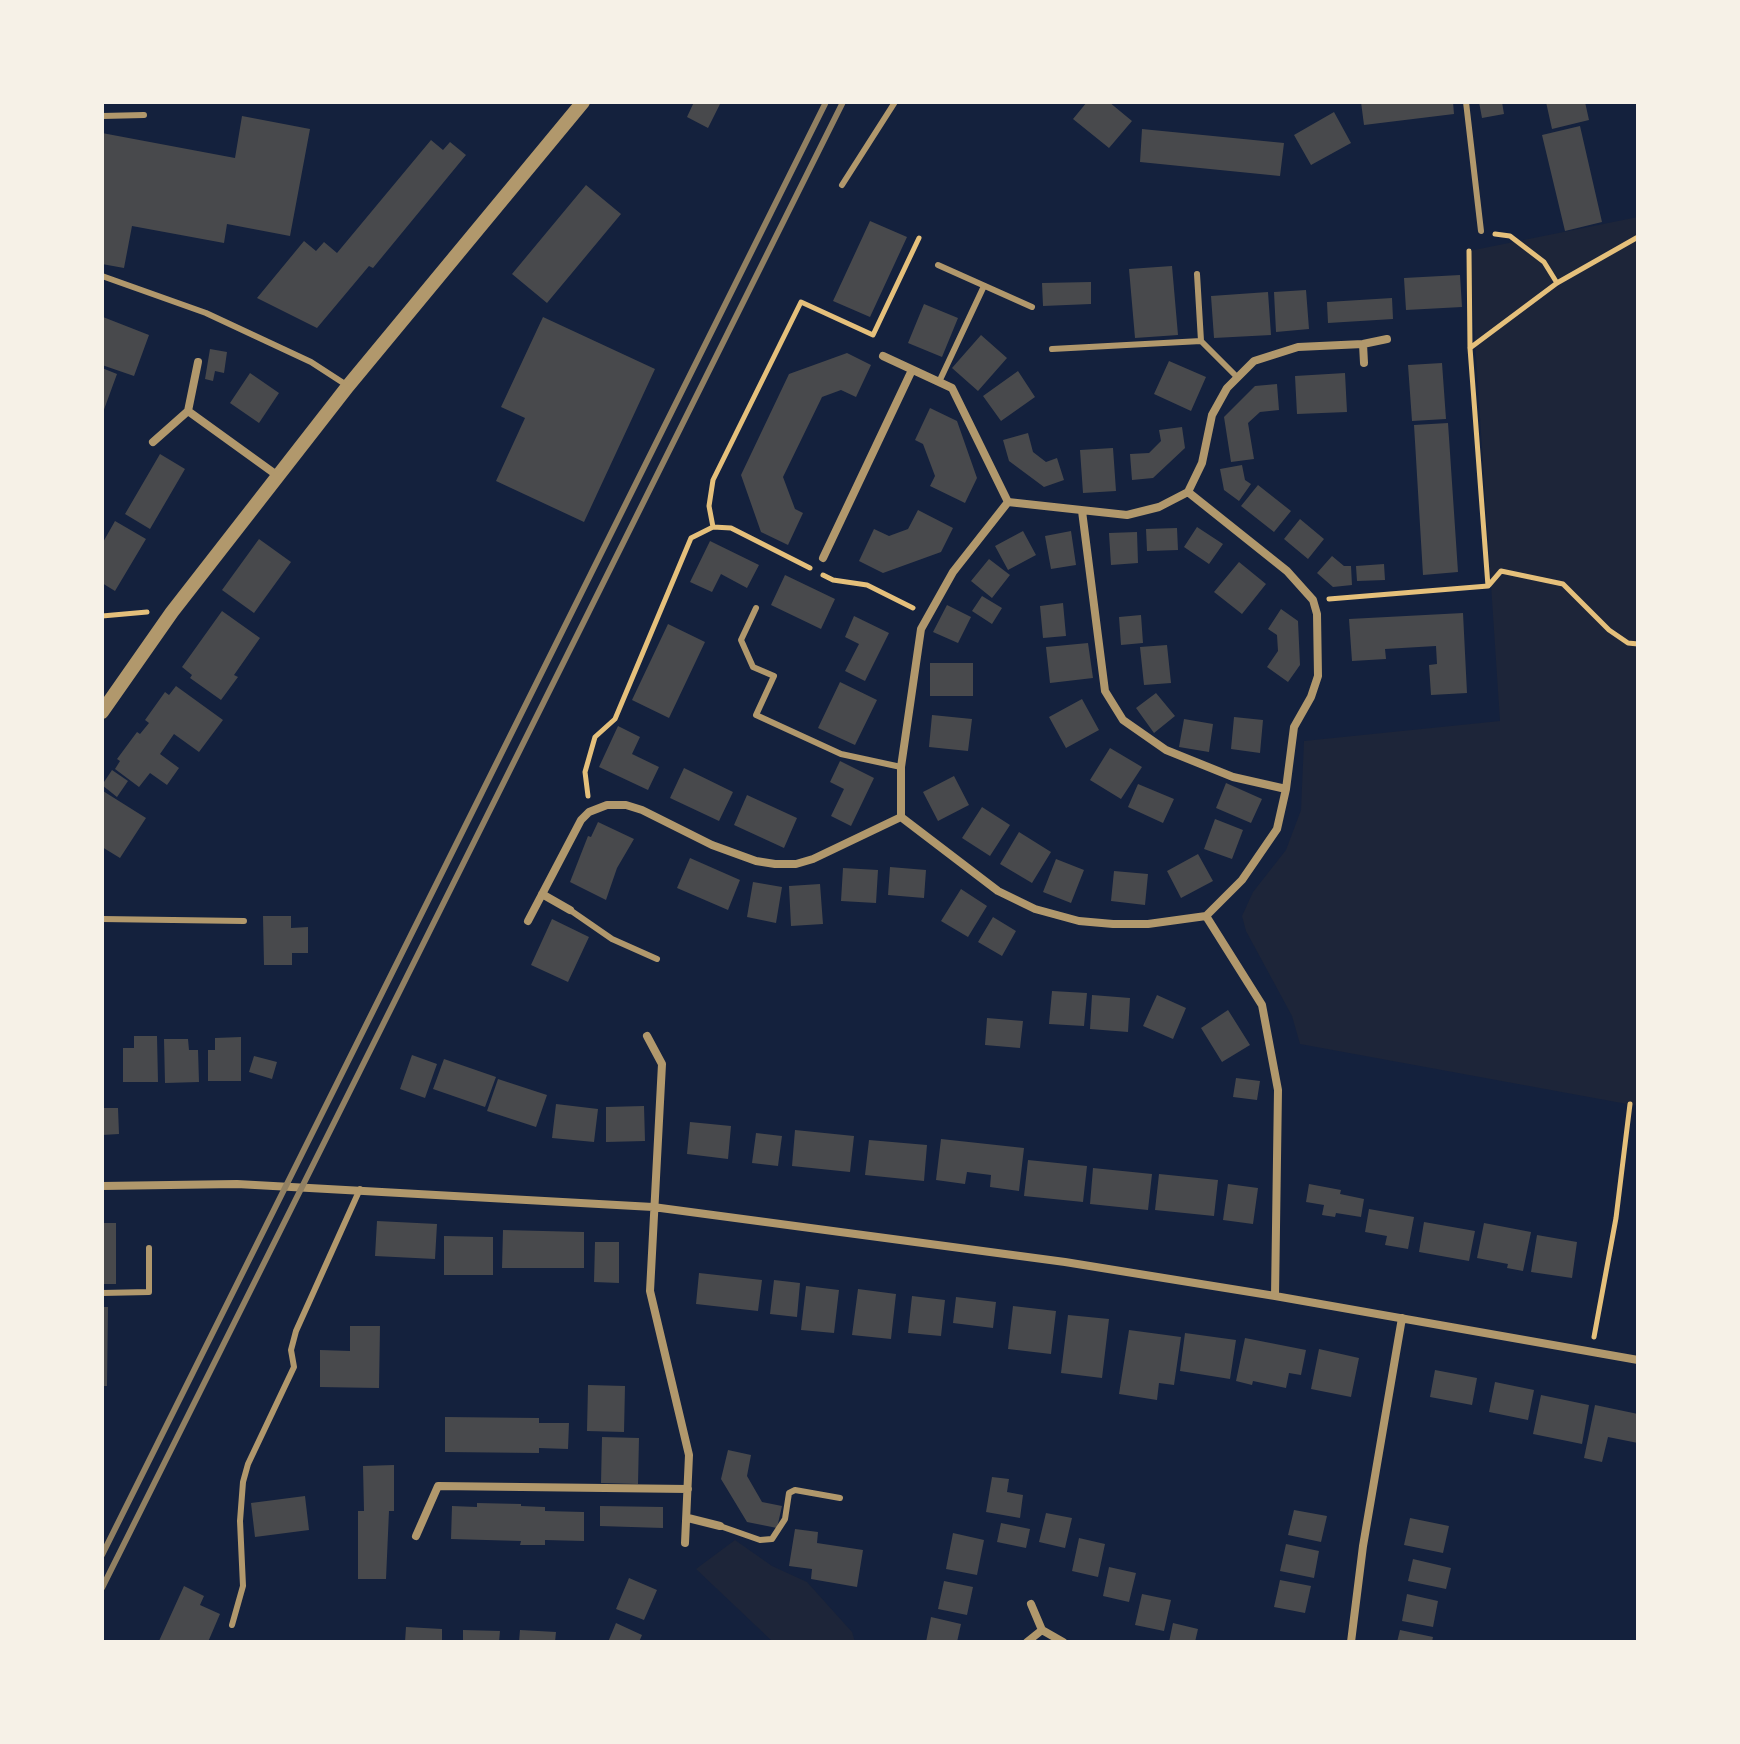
<!DOCTYPE html>
<html>
<head>
<meta charset="utf-8">
<style>
  body { margin:0 }
  #map { position:relative; width:1740px; height:1744px; overflow:hidden; background:#14213d; font-family:Ubuntu,sans-serif }
  canvas { display:block }
  .frame { position:absolute; inset:0; border:104px solid #f6f1e7; pointer-events:none }
</style>
</head>
<body>
<div id="map">
<canvas width="1740" height="1744"></canvas>
<div class="frame"></div>
</div>
<script>
const g = document.querySelector('canvas').getContext('2d');
g.lineJoin = 'round';
function fill(path, color) {
  g.fillStyle = color;
  g.fill(path, 'evenodd');
}
function poly(rows) {
  const path = new Path2D();
  for (const r of rows) {
    path.moveTo(r[0], r[1]);
    for (let i = 2; i < r.length; i += 2) path.lineTo(r[i], r[i + 1]);
  }
  return path;
}
function strokePath(path, color, width, dash) {
  g.strokeStyle = color;
  g.lineWidth = width;
  g.lineCap = dash ? 'butt' : 'round';
  g.setLineDash(dash || []);
  g.stroke(path);
}
const green = poly([
  [1638,217,1638,1106,1300,1044,1292,1016,1246,931,1242,916,1253,892,1286,850,1301,810,1304,741,1500,721,1469,251],
  [735,1540,772,1566,807,1582,852,1632,855,1642,773,1642,696,1569]
]);
const building = poly([
  [694,102,721,102,708,128,687,117],
  [1087,102,1109,102,1132,121,1109,148,1073,119],
  [1361,102,1453,102,1454,114,1364,125],
  [1479,102,1502,102,1504,114,1482,118],
  [1546,102,1585,102,1589,120,1552,129],
  [1334,112,1351,143,1311,165,1294,135],
  [242,116,310,129,290,236,227,224,224,243,132,226,124,268,102,264,102,133,235,158],
  [1580,126,1602,222,1565,231,1542,135],
  [1142,129,1284,143,1280,176,1140,162],
  [431,140,443,150,450,142,466,155,373,268,369,266,317,328,257,298,304,241,316,251,324,242,337,253],
  [586,185,621,214,547,303,512,274],
  [870,221,907,237,870,317,833,301],
  [1172,266,1178,335,1135,338,1129,269],
  [1460,275,1462,307,1406,310,1404,278],
  [1091,282,1091,304,1043,306,1042,283],
  [1306,290,1309,329,1276,332,1274,292],
  [1268,292,1271,335,1214,338,1211,296],
  [1392,298,1393,319,1328,323,1327,302],
  [924,304,958,318,942,357,908,343],
  [103,317,149,335,134,376,102,365],
  [543,317,655,369,584,522,496,481,525,418,501,407],
  [981,335,1007,358,978,391,952,368],
  [210,349,227,352,224,373,215,371,213,381,205,379],
  [847,353,871,365,856,397,841,390,822,397,783,477,795,509,803,513,788,545,761,532,741,475,789,374],
  [1169,361,1206,377,1191,411,1154,394],
  [1442,363,1446,419,1412,421,1408,365],
  [102,368,117,374,102,415],
  [1018,371,1035,397,1001,421,983,396],
  [250,373,279,393,259,423,230,403],
  [1345,373,1347,412,1297,414,1295,376],
  [1277,384,1279,410,1260,412,1248,423,1254,459,1231,462,1224,417,1255,386],
  [930,408,957,421,977,478,965,503,930,486,935,476,923,444,915,440],
  [1448,423,1458,572,1423,575,1414,425],
  [1182,427,1185,448,1153,478,1132,480,1130,454,1149,453,1161,441,1159,430],
  [1028,433,1033,452,1046,462,1057,458,1064,480,1044,487,1009,461,1003,440],
  [1113,448,1116,491,1083,493,1080,450],
  [160,454,185,469,150,529,125,514],
  [1242,465,1245,480,1251,484,1239,501,1224,490,1220,469],
  [1258,485,1291,511,1274,532,1241,506],
  [918,510,953,528,941,552,883,573,859,561,874,529,889,536,908,529],
  [1300,519,1324,539,1308,559,1284,539],
  [115,521,146,539,115,591,102,583,102,544],
  [1197,527,1223,544,1209,564,1184,547],
  [1177,528,1178,550,1147,551,1146,529],
  [1023,531,1036,555,1008,570,995,546],
  [1071,531,1076,565,1051,569,1045,536],
  [1137,532,1138,563,1111,565,1109,533],
  [259,539,291,562,254,613,222,590],
  [710,541,759,565,747,588,721,574,712,592,690,582],
  [1332,556,1344,566,1351,566,1352,585,1333,587,1317,573],
  [989,559,1010,575,992,598,971,581],
  [1239,562,1266,584,1242,614,1214,592],
  [1384,564,1385,580,1357,581,1356,566],
  [785,575,835,599,821,629,771,605],
  [982,596,1002,608,992,624,972,611],
  [1063,603,1066,636,1043,638,1040,606],
  [947,605,971,617,958,643,933,632],
  [1281,609,1298,621,1300,665,1288,682,1267,667,1278,651,1277,635,1268,629],
  [222,611,260,638,234,675,238,677,221,700,190,678,192,675,182,667],
  [1463,613,1467,693,1431,695,1429,665,1437,664,1436,646,1385,649,1386,659,1352,661,1349,619],
  [1141,615,1143,643,1121,645,1119,617],
  [854,616,889,633,865,681,845,671,859,644,845,637],
  [668,624,705,642,669,718,632,700],
  [1088,643,1093,678,1050,683,1046,647],
  [1167,645,1171,683,1144,685,1140,647],
  [930,663,973,663,973,696,930,696],
  [840,682,877,700,855,745,818,728],
  [176,686,223,720,199,752,174,734,160,754,179,768,167,785,150,773,139,787,115,769,120,761,117,759,137,732,140,734,149,723,145,720,165,692,169,695],
  [1156,693,1175,716,1154,733,1136,708],
  [1082,699,1099,730,1066,748,1049,717],
  [932,715,972,719,968,751,929,747],
  [1234,717,1263,720,1260,753,1231,749],
  [1184,719,1213,724,1209,752,1179,747],
  [618,726,640,737,632,754,659,767,648,790,599,767],
  [1110,748,1142,767,1121,799,1090,780],
  [840,761,874,778,851,826,831,816,844,789,830,782],
  [684,768,733,792,719,821,670,798],
  [112,770,128,781,117,797,102,785],
  [954,776,969,805,938,821,923,792],
  [1226,783,1262,799,1251,823,1216,808],
  [1138,784,1174,799,1163,823,1128,807],
  [103,791,146,818,120,858,102,847],
  [747,795,797,818,784,848,734,825],
  [982,807,1010,825,990,856,962,838],
  [1215,819,1243,830,1232,859,1204,849],
  [598,822,634,839,617,868,606,900,570,882,588,836,591,837],
  [1019,832,1051,852,1032,883,1000,864],
  [1198,854,1213,881,1181,898,1167,871],
  [690,858,740,880,728,910,677,888],
  [1056,859,1084,870,1071,903,1043,892],
  [890,867,926,870,924,898,888,895],
  [843,868,878,870,876,903,841,901],
  [1114,871,1148,874,1145,905,1111,901],
  [753,882,782,887,776,923,747,917],
  [820,884,823,924,791,926,789,886],
  [961,889,987,906,968,937,941,921],
  [263,916,291,916,291,928,308,927,308,953,292,953,292,965,264,965],
  [993,917,1016,931,1002,956,978,942],
  [552,919,589,937,568,982,531,965],
  [1052,991,1087,993,1084,1026,1049,1024],
  [1092,995,1130,998,1128,1032,1090,1029],
  [1157,995,1186,1008,1173,1039,1143,1026],
  [1228,1010,1250,1045,1222,1062,1201,1028],
  [987,1018,1023,1021,1020,1048,985,1045],
  [134,1036,157,1036,158,1082,123,1082,123,1048,134,1048],
  [241,1037,241,1081,208,1081,208,1050,215,1050,215,1038],
  [164,1039,188,1039,189,1050,198,1050,199,1082,165,1083],
  [412,1055,437,1064,425,1098,400,1089],
  [254,1056,277,1062,272,1079,249,1072],
  [444,1059,496,1077,485,1107,433,1089],
  [1236,1078,1260,1081,1257,1100,1233,1097],
  [498,1079,547,1095,536,1127,487,1111],
  [556,1104,598,1109,594,1142,552,1138],
  [644,1106,645,1141,606,1142,606,1107],
  [102,1108,118,1108,119,1134,102,1135],
  [690,1122,731,1126,728,1159,687,1154],
  [795,1130,854,1136,850,1172,792,1166],
  [756,1133,782,1136,778,1166,752,1163],
  [941,1139,1024,1148,1019,1191,990,1187,991,1175,967,1172,965,1184,936,1180],
  [869,1140,927,1145,924,1181,865,1175],
  [1028,1160,1087,1166,1083,1202,1024,1196],
  [1093,1168,1152,1174,1148,1210,1090,1204],
  [1159,1174,1218,1180,1214,1216,1155,1210],
  [1228,1184,1258,1188,1253,1224,1223,1220],
  [1309,1184,1341,1190,1340,1194,1364,1199,1361,1217,1336,1213,1335,1217,1322,1215,1324,1205,1306,1202],
  [1369,1209,1414,1217,1408,1249,1385,1245,1387,1236,1365,1232],
  [377,1221,437,1224,435,1259,375,1256],
  [1424,1222,1475,1231,1469,1261,1419,1252],
  [102,1223,116,1223,116,1284,102,1284],
  [1484,1223,1531,1232,1523,1271,1507,1268,1508,1264,1477,1258],
  [503,1230,584,1232,584,1268,502,1268],
  [1537,1235,1577,1242,1572,1278,1531,1272],
  [444,1236,493,1237,493,1275,444,1275],
  [595,1242,619,1242,619,1283,594,1282],
  [699,1273,762,1280,758,1311,696,1304],
  [774,1280,800,1283,797,1317,770,1314],
  [806,1286,839,1290,834,1333,801,1330],
  [858,1289,896,1294,891,1339,852,1335],
  [912,1296,945,1300,941,1336,908,1333],
  [956,1297,996,1302,993,1328,953,1323],
  [1013,1306,1056,1311,1051,1354,1008,1349],
  [102,1307,108,1307,107,1386,102,1386],
  [1068,1315,1109,1319,1102,1378,1061,1373],
  [350,1326,380,1326,379,1388,320,1387,320,1350,350,1351],
  [1129,1330,1181,1337,1174,1385,1159,1383,1157,1400,1119,1394],
  [1185,1333,1236,1340,1230,1379,1180,1371],
  [1245,1338,1306,1350,1301,1375,1289,1373,1286,1388,1253,1381,1252,1385,1236,1381],
  [1319,1349,1359,1358,1351,1397,1311,1389],
  [1435,1370,1477,1378,1472,1405,1430,1397],
  [1495,1382,1534,1390,1528,1420,1489,1412],
  [588,1385,625,1386,624,1432,587,1431],
  [1541,1395,1589,1405,1582,1444,1533,1434],
  [1595,1405,1638,1414,1638,1443,1608,1437,1602,1462,1584,1458],
  [445,1417,539,1418,539,1423,569,1423,568,1449,539,1448,539,1453,445,1452],
  [602,1437,639,1438,638,1484,601,1483],
  [728,1450,751,1455,747,1476,762,1502,782,1506,777,1528,747,1522,721,1479],
  [394,1465,394,1511,389,1511,386,1579,358,1579,358,1511,364,1511,363,1466],
  [992,1477,1009,1479,1007,1492,1023,1495,1020,1518,986,1512],
  [305,1496,309,1530,255,1537,251,1503],
  [477,1503,521,1504,521,1506,545,1507,545,1511,584,1512,584,1541,545,1540,545,1545,520,1545,521,1541,451,1539,452,1506,477,1507],
  [600,1506,663,1507,663,1528,600,1526],
  [1294,1510,1327,1516,1321,1542,1288,1535],
  [1046,1513,1072,1518,1065,1548,1039,1542],
  [1410,1518,1449,1526,1443,1553,1404,1545],
  [1001,1523,1030,1529,1026,1548,997,1542],
  [795,1529,818,1532,817,1543,863,1550,857,1587,811,1579,812,1569,789,1566],
  [953,1533,984,1540,977,1575,946,1569],
  [1079,1538,1105,1544,1098,1577,1072,1571],
  [1286,1544,1319,1551,1314,1578,1280,1571],
  [1413,1559,1451,1568,1446,1589,1408,1581],
  [1109,1567,1136,1573,1129,1602,1103,1596],
  [629,1578,657,1590,644,1620,616,1609],
  [1280,1580,1311,1586,1305,1613,1274,1607],
  [944,1581,973,1587,967,1615,938,1609],
  [184,1586,204,1596,200,1605,220,1614,208,1642,159,1641],
  [1142,1594,1171,1600,1164,1631,1135,1625],
  [1407,1594,1438,1601,1433,1627,1402,1621],
  [931,1617,961,1624,957,1642,926,1642],
  [616,1623,642,1635,639,1642,608,1642],
  [1173,1623,1198,1629,1195,1642,1169,1642],
  [406,1627,442,1629,442,1642,405,1642],
  [463,1630,500,1631,499,1642,463,1642],
  [520,1630,556,1632,555,1642,519,1642],
  [1400,1630,1433,1637,1432,1642,1397,1642]
]);
const path = poly([
  [1495,234,1510,236,1544,262,1557,283],
  [1470,348,1557,283,1638,237],
  [713,527,731,528,810,568],
  [823,575,833,580,867,585,913,608],
  [1489,585,1501,571,1563,584,1609,630,1628,643,1638,644],
  [1329,599,1488,586,1470,348,1469,251],
  [102,616,147,612],
  [588,796,585,772,595,737,615,719,691,538,713,527,709,506,713,480,801,302,873,335,919,238],
  [1594,1337,1616,1218,1630,1104]
]);
const service = poly([
  [1466,102,1481,231],
  [102,116,144,115],
  [842,185,895,102],
  [938,265,1032,307],
  [102,276,206,313,311,362,348,386],
  [1201,341,1237,377],
  [1052,349,1201,341,1197,274],
  [939,382,984,286],
  [756,608,741,640,753,667,774,676,756,715,841,754,901,767],
  [570,910,612,939,657,959],
  [102,919,244,921],
  [102,1293,149,1292,149,1248],
  [720,1526,760,1540,772,1539,785,1519,789,1493,795,1490,840,1498],
  [232,1625,243,1586,240,1521,243,1482,248,1464,294,1367,291,1350,296,1331,360,1189]
]);
const minor = poly([
  [1363,344,1364,363],
  [883,356,952,388,1008,502],
  [188,411,278,476],
  [153,442,188,411,198,362],
  [1188,492,1287,571,1313,600,1317,614,1318,676,1311,697,1294,727,1286,789,1277,829,1242,880,1206,916,1148,924,1113,924,1079,921,1035,909,998,891,901,817,901,767,921,629,953,572,1008,502,1127,515,1159,507,1188,492],
  [1188,492,1202,463,1212,415,1227,388,1254,361,1298,347,1363,344,1387,339],
  [1082,511,1105,691,1123,720,1166,750,1233,777,1286,789],
  [823,558,912,370],
  [542,894,570,910],
  [1206,916,1262,1005,1278,1090,1275,1296],
  [528,921,581,820,589,812,607,805,626,805,642,810,712,845,756,861,775,864,796,864,813,859,901,817],
  [647,1036,662,1064,650,1291,689,1455,685,1543],
  [102,1186,237,1184,653,1207,1065,1262,1275,1296,1638,1360],
  [688,1518,720,1526],
  [416,1536,438,1486,688,1489],
  [1031,1604,1042,1630,1063,1642],
  [1027,1642,1042,1630],
  [1351,1642,1363,1546,1402,1318]
]);
const tertiary = poly([
  [102,712,172,612,348,386,583,102]
]);
const rail = poly([
  [102,1555,826,102],
  [102,1588,843,102]
]);
fill(green, '#1d2539');
fill(building, '#48494c');
strokePath(path, '#e5c07b', 5);
strokePath(service, '#b1986c', 6);
strokePath(minor, '#b1986c', 8);
strokePath(tertiary, '#b1986c', 14);
strokePath(rail, '#918062', 6);
</script>
</body>
</html>
